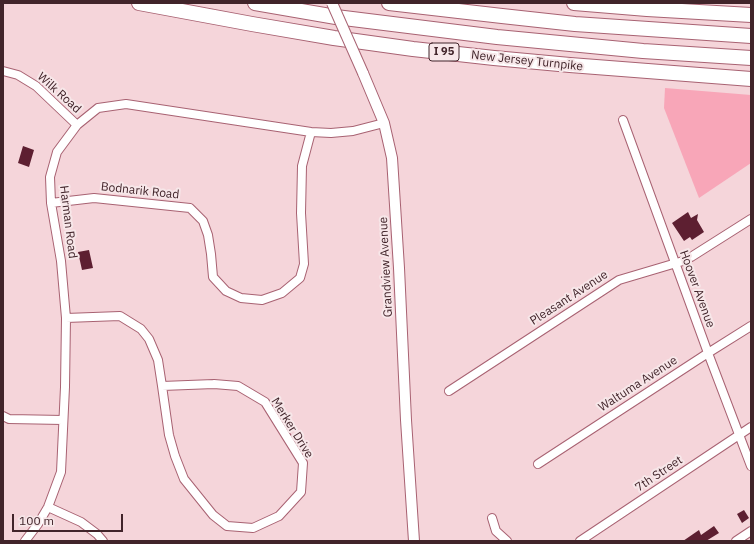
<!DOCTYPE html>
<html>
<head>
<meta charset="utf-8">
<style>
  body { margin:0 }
  #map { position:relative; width:754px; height:544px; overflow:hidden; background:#f5d5da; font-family:"IBM Plex Sans",sans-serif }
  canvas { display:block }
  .frame { position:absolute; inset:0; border:4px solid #41242a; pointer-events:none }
  .scale { position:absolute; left:12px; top:514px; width:111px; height:18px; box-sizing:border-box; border:2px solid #41242a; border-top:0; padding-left:5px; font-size:12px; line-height:14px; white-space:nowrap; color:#41242a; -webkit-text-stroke:3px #f7e7e9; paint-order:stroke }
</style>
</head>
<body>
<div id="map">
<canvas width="754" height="544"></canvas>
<div class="frame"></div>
<div class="scale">100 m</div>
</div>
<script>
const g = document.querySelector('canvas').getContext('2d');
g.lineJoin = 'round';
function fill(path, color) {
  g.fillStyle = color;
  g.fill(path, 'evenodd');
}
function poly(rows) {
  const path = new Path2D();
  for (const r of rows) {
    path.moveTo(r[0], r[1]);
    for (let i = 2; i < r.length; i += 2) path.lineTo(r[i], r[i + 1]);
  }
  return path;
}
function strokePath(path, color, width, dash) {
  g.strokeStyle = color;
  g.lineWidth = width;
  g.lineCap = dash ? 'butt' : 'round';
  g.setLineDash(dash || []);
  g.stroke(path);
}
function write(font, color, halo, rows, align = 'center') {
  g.font = font + ' "IBM Plex Sans",sans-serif';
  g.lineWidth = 4;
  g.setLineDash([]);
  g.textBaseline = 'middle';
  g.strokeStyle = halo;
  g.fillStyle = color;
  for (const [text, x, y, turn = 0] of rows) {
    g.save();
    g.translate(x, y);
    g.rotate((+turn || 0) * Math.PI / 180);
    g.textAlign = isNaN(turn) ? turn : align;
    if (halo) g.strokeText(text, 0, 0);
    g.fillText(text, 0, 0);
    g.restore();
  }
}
const green = poly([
  [665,88,751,95,751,163,699,198,664,108]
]);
const building = poly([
  [23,146,34,150,29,167,18,163],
  [688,212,691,218,698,214,697,220,704,232,692,240,690,237,684,241,672,223],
  [89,250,93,268,82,270,78,252],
  [744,510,749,518,742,523,737,514],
  [714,526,719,533,706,541,683,541,699,530,701,535]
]);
const minor = poly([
  [3,71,18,75,36,86,77,125],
  [623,120,708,353,751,466],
  [51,203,94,198,190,208,203,221,208,235,211,254,213,277,226,291,241,298,262,300,282,293,300,278,304,264,301,213,302,166,311,132],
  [66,318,120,316,141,329,149,339,158,360,162,386],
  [214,384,238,386,265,402,303,463,301,492,279,516,253,528,227,526,213,515,184,479,175,456,169,435,162,386,214,384],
  [449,391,619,280,683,261,691,257,751,219],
  [3,416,9,419,63,420],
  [538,464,708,353,751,326],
  [48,507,81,522,97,534,103,541],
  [492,518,496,531,507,541],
  [25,541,38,524,48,507,61,472,65,387,66,318,61,261,51,203,50,177,57,152,77,125,98,108,126,104,311,132,331,133,353,131,384,123],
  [580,541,751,427],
  [736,541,751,531]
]);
const tertiary = poly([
  [363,73,384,123,392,158,399,268,406,420,414,541]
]);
const motorway = poly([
  [139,3,252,24,334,38,413,49,494,58,570,65,751,79],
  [255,3,336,17,497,37,643,51,751,58],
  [389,3,502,16,575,24,751,36],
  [574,3,647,9,751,15]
]);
const tertiaryBridge = poly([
  [332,3,363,73]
]);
const shields = [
  [444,52,30]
];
const shieldNames = [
  ["I 95",444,52]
];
const streetNames = [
  ["New Jersey Turnpike",527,61,6],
  ["Wilk Road",59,93,42],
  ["Bodnarik Road",140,191,6],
  ["Harman Road",68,222,83],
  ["Grandview Avenue",386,267,-93],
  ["Hoover Avenue",697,289,70],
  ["Pleasant Avenue",569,298,-33],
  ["Waltuma Avenue",638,384,-33],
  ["Merker Drive",292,428,58],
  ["7th Street",659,474,-34]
];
fill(green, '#f8a6b8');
fill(building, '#5d1f31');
strokePath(minor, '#a86272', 10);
strokePath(tertiary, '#a86272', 12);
strokePath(motorway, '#a86272', 16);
strokePath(minor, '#fff', 8);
strokePath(tertiary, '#fff', 10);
strokePath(motorway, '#fff', 14);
strokePath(tertiaryBridge, '#a86272', 12, []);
strokePath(tertiaryBridge, '#fff', 10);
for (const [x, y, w] of shields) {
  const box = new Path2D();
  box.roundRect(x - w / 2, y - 9, w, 18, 3);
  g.fillStyle = '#f7e7e9';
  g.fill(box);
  strokePath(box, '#41242a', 1);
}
write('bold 11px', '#41242a', null, shieldNames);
write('12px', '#41242a', '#f7e7e9', streetNames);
</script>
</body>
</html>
